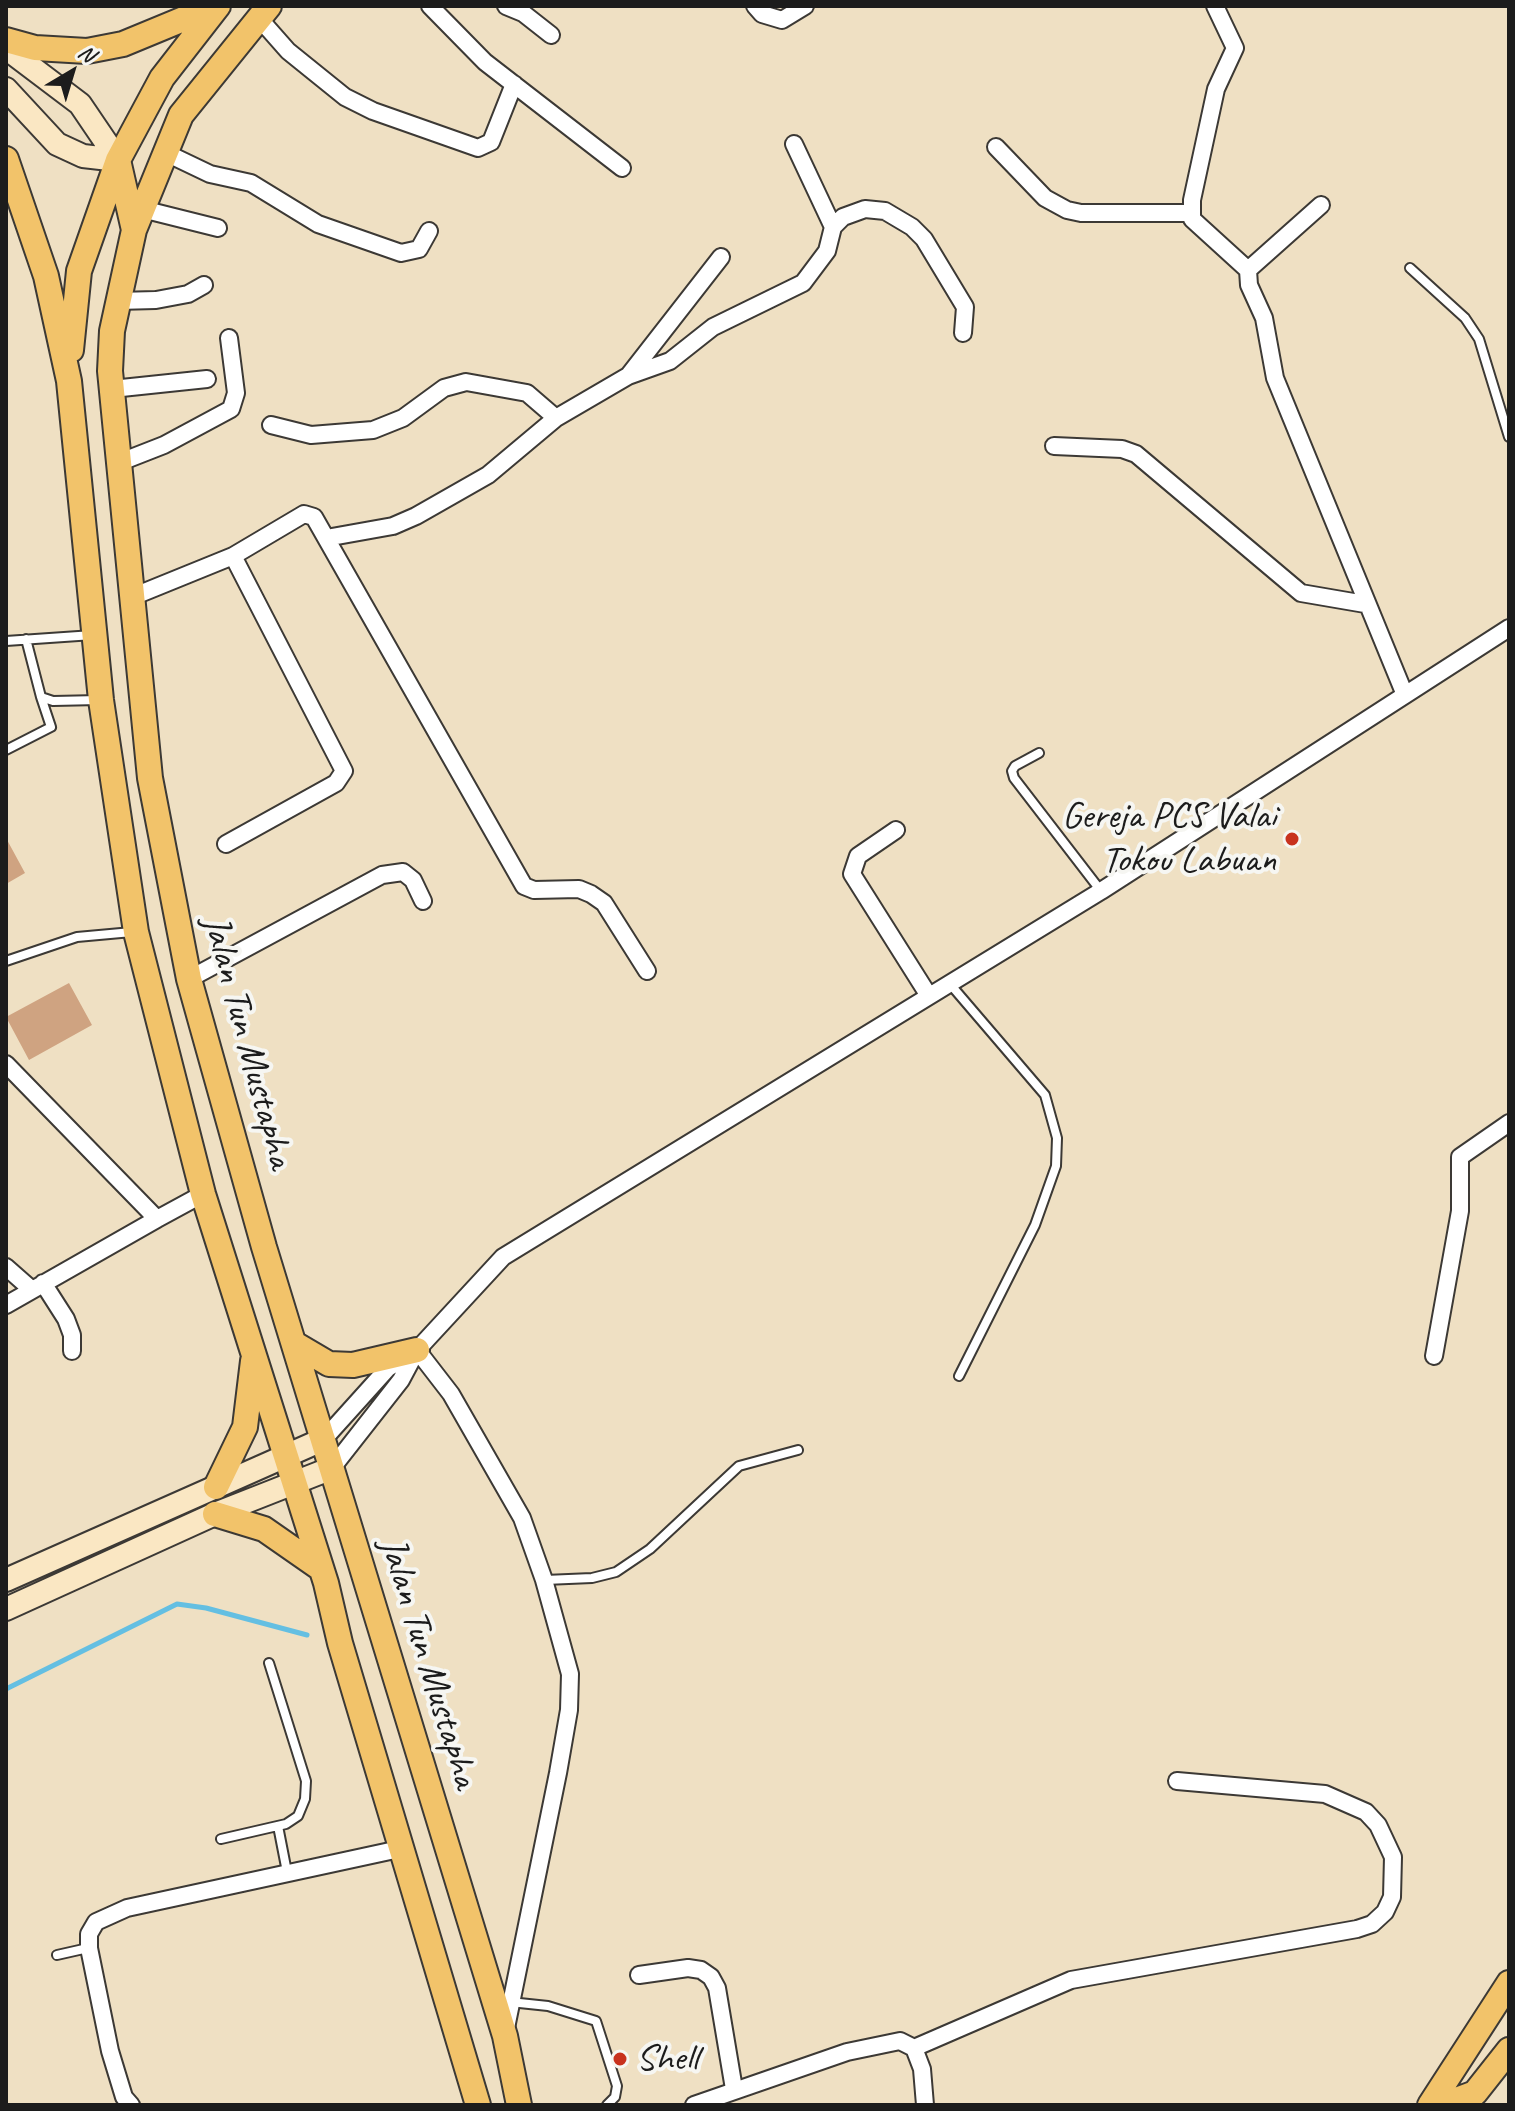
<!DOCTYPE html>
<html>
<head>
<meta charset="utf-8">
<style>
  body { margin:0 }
  #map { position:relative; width:1515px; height:2111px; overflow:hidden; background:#efe0c3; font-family:Caveat,sans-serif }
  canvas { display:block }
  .frame { position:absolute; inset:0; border:8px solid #1c1c1c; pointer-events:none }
  .north { position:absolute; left:32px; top:32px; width:80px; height:80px; -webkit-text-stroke:6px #f6f6f2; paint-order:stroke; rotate:38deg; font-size:22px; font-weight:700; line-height:32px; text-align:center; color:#1c1c1c }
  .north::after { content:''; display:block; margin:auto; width:28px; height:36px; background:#1c1c1c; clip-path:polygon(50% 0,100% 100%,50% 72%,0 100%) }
</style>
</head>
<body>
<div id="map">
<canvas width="1515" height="2111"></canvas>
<div class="frame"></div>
<div class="north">N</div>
</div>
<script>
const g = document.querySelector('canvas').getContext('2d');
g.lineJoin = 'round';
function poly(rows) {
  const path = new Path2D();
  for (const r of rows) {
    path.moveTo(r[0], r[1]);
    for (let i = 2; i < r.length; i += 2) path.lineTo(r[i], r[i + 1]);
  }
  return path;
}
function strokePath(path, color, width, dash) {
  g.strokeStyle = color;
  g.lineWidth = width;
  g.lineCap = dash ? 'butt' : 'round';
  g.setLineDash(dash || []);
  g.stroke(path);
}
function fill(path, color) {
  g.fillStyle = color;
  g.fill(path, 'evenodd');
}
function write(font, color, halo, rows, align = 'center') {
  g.font = font + ' Caveat,sans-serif';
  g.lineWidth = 8;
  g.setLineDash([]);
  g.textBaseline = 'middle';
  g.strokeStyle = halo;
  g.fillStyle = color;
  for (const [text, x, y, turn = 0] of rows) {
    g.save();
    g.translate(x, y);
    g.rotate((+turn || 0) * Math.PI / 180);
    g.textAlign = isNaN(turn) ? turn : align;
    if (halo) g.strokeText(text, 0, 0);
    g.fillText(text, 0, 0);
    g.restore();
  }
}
const stream = poly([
  [6,1689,177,1604,206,1608,307,1635]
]);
const building = poly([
  [6,838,25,873,6,884],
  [69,983,92,1025,29,1060,6,1017]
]);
const lane = poly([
  [1410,268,1465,318,1479,339,1509,437],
  [26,639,41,697,53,701,99,700],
  [6,641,93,635],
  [6,750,51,727,41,697],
  [1039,753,1015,766,1012,771,1014,778,1101,891],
  [6,961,77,937,132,932],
  [950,984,1045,1095,1057,1138,1056,1166,1035,1225,959,1376],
  [545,1580,592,1578,616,1572,650,1549,739,1466,798,1450],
  [278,1826,287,1872],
  [221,1839,286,1824,298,1816,305,1799,306,1781,269,1663],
  [57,1955,88,1948],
  [510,2002,548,2006,596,2021,617,2086,615,2097,607,2105]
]);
const street = poly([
  [430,6,485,62,622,168],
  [506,6,523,13,551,35],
  [755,6,762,14,782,20,805,6],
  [1215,6,1235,48,1216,89,1192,200,1192,219,1248,270,1249,285,1264,318,1275,378,1405,695],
  [258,17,288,51,345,97,373,111,478,148,491,142,514,84],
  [996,147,1045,198,1067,210,1081,213,1190,213],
  [164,152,210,174,251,183,318,224,401,253,419,249,429,231],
  [142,209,218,228],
  [833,227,843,217,865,209,885,211,912,227,924,239,965,307,963,333],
  [1248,270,1321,205],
  [117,301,156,300,188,294,204,285],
  [629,375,721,257],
  [112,389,207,379],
  [271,425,311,435,373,430,403,418,444,388,466,382,527,393,556,418],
  [1054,446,1122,449,1136,454,1301,593,1365,604],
  [118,463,164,445,231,409,236,393,229,338],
  [326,538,393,526,416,516,488,475,556,418,628,376,670,361,713,327,803,283,827,251,833,227,794,144],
  [132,597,233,556,304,514,314,517,524,886,534,890,579,889,591,894,604,903,647,971],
  [896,830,858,856,852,874,929,996],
  [226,844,336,783,344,771,233,556],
  [189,979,382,875,403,872,413,880,423,901],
  [6,1064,157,1219,203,1194],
  [6,1267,31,1289],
  [43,1283,66,1319,72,1335,72,1351],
  [6,1305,157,1219],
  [417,1350,451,1394,522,1518,544,1580,570,1674,569,1710,558,1773,506,2028],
  [1434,1356,1460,1211,1460,1157,1509,1123],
  [324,1439,388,1368,404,1358],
  [332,1468,401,1380,417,1350,503,1257,1101,891,1509,628],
  [639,1975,688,1968,701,1970,711,1977,717,1988,734,2089],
  [914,2048,922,2069,925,2105],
  [131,2105,124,2097,110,2051,89,1948,89,1934,96,1922,127,1908,404,1848],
  [694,2105,847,2052,900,2041,914,2048,1071,1980,1357,1929,1372,1924,1385,1912,1392,1897,1393,1857,1378,1825,1366,1812,1325,1794,1177,1781]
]);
const secondary = poly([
  [6,48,80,104,118,160],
  [6,89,57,144,83,156,118,160],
  [6,1580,324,1439],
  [6,1609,215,1514,332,1468]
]);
const primary = poly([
  [269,6,181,115,134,230,112,331,110,371,150,778,189,979,264,1247,505,2036,519,2105],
  [6,40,35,48,87,51,123,44,215,6],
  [6,159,46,276,69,381,101,700,136,932,203,1194,326,1583,340,1643,478,2105],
  [118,160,134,230],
  [71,350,79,271,118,160,162,78,218,6],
  [295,1344,329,1364,353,1365,417,1350],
  [216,1487,245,1427,253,1361],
  [215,1514,264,1529,320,1568],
  [1430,2105,1509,1983],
  [1443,2105,1475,2093,1509,2050]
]);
const markers = [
  [1292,839,8,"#c8321e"],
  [620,2059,8,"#c8321e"]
];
const poiNames = [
  ["Gereja PCS Valai",1276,817],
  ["Tokou Labuan",1276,861],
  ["Shell",636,2059,"left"]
];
const streetNames = [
  ["Jalan Tun Mustapha",247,1042,75],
  ["Jalan Tun Mustapha",428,1663,73]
];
strokePath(stream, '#64bfe2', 5);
fill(building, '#cfa381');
strokePath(lane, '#3c3935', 12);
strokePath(street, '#3c3935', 20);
strokePath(secondary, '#3c3935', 26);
strokePath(primary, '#3c3935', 28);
strokePath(lane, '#fff', 8);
strokePath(street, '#fff', 16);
strokePath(secondary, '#fae7c3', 22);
strokePath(primary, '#f2c36a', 24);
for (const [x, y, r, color] of markers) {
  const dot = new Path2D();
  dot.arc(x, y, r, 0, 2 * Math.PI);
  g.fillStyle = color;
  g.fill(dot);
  strokePath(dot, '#f6f6f2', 3);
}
write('38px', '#1c1c1c', '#f6f6f2', poiNames, 'right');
write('38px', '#1c1c1c', '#f6f6f2', streetNames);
</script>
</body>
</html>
